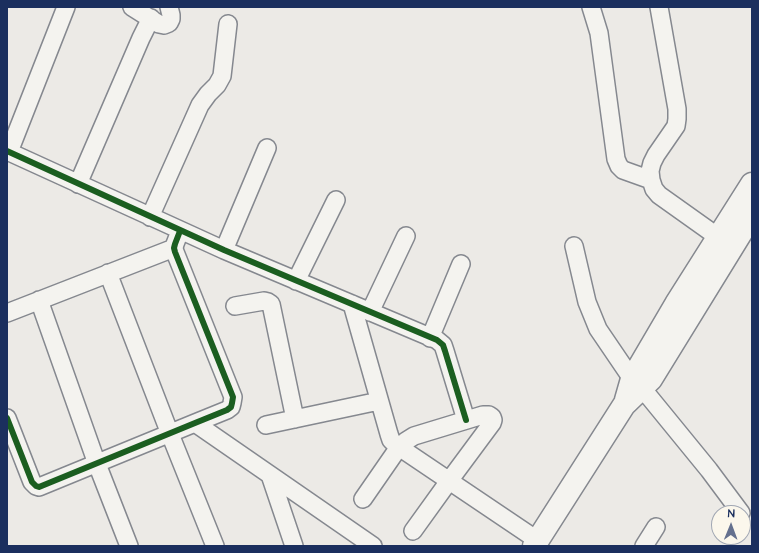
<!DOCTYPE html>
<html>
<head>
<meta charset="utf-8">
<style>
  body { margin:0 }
  #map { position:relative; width:759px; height:553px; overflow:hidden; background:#eceae6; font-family:"Architects Daughter",sans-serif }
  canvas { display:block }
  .frame { position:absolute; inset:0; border:8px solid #1b2f5e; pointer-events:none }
  .north { position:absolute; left:711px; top:505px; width:40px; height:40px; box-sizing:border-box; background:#fbf7ec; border:1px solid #a1a7b3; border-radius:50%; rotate:1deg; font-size:11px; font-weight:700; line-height:16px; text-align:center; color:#1b2f5e }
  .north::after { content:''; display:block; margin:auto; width:14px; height:18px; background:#64708e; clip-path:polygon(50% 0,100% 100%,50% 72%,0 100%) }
</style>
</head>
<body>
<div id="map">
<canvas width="759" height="553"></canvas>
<div class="frame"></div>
<div class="north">N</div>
</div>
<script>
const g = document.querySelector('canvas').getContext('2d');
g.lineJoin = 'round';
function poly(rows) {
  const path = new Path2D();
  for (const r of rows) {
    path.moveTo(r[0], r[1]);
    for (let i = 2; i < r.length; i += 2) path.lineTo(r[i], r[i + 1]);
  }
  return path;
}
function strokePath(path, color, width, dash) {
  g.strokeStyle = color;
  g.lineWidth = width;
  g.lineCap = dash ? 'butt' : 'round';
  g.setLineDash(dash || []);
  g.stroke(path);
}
const minor = poly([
  [132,7,159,24,164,25,169,23,171,19,171,15,169,7],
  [591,7,599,33,616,159,619,166,623,170,651,180],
  [659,7,677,109,677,119,676,126,656,155,652,163,650,171,651,180,654,189,659,195,718,237],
  [7,151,224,250,437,340,443,345,445,351,466,420],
  [9,152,66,7],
  [78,184,141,38,151,18],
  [150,217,200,105,208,94,217,85,222,76,228,24],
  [574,246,587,302,598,329,632,379],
  [224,250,267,148],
  [108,273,170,434,215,546],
  [296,281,336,200],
  [39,300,97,464,129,546],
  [352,304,389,434,391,440,396,445,537,540],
  [235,306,264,301,268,302,271,304,295,419],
  [370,312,406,236],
  [7,313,174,248],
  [430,338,461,264],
  [642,388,709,470,741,513],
  [7,418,32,482,36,486,39,487,195,423,227,410,231,407,232,403,233,397,175,252,174,248,175,244,180,231],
  [195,423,373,546],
  [266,425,379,401],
  [270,475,294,546],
  [363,499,399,447,406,441,414,436,483,415,489,415,492,417,493,420,492,423,449,481,413,531],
  [644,546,656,527]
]);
const major = poly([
  [626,400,632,379,676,304,752,184],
  [534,546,624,405,651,379,752,215]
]);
const cycleway = poly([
  [7,151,224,250,437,340,443,345,445,351,466,420],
  [7,418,32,482,36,486,39,487,195,423,227,410,231,407,232,403,233,397,175,252,174,248,175,244,180,231]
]);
strokePath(minor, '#85888f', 20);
strokePath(major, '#85888f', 25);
strokePath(minor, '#f4f3ef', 17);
strokePath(major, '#f4f3ef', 22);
strokePath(cycleway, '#1b5e20', 6);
</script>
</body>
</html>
